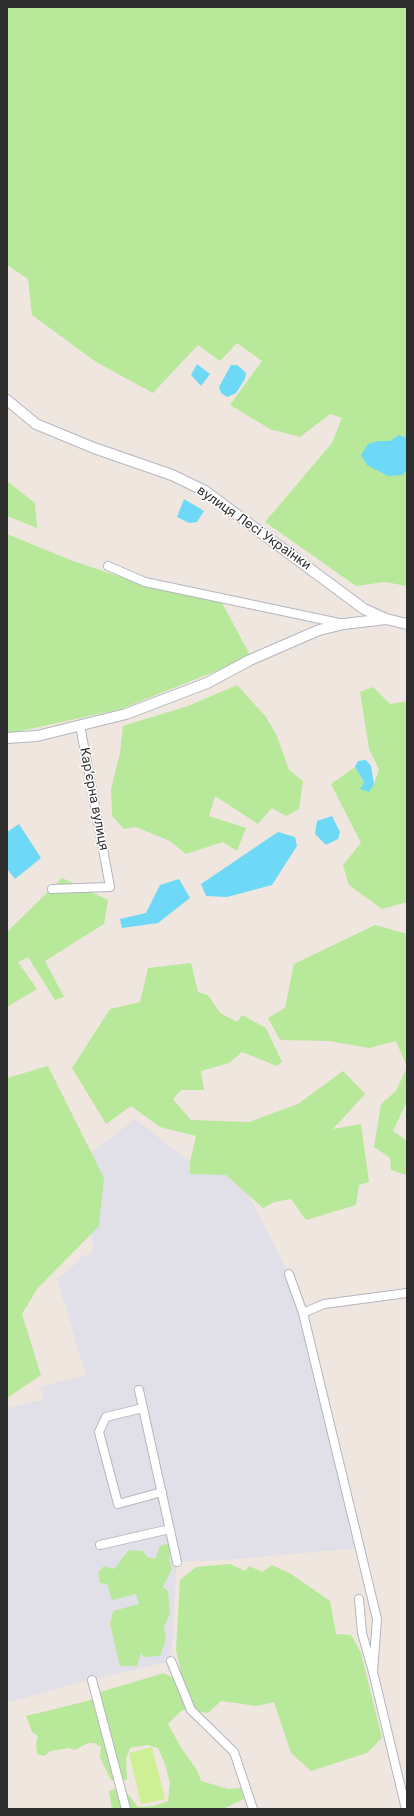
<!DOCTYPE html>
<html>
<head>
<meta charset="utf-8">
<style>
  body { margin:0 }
  #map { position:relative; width:414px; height:1816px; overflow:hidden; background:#efe7df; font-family:Inter,sans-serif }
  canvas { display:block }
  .frame { position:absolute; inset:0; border:8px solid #2d2d2d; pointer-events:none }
</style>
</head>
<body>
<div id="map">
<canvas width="414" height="1816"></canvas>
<div class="frame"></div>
</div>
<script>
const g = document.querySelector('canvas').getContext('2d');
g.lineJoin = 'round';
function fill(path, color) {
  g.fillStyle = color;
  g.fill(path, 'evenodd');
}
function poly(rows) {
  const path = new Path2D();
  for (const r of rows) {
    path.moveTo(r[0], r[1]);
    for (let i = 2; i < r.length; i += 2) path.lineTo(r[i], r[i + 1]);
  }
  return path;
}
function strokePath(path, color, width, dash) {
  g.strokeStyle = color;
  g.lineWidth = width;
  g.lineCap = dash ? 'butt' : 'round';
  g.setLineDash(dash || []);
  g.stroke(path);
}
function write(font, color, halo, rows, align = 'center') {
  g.font = font + ' Inter,sans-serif';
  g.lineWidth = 3;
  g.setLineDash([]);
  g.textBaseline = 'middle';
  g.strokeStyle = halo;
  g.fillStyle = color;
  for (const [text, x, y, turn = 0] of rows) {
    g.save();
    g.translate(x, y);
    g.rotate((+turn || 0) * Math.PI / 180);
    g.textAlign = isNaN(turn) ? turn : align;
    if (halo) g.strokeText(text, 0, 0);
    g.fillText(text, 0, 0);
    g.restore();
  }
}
const industrial = poly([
  [135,1119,190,1162,222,1167,235,1167,289,1274,360,1548,224,1560,177,1562,171,1661,69,1685,7,1703,7,1408,43,1400,40,1387,86,1375,57,1279,80,1260,82,1256,92,1254,93,1245,73,1167]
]);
const green = poly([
  [7,7,407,7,407,586,385,582,356,586,265,522,332,443,342,418,330,414,300,437,270,429,230,405,262,361,237,343,220,361,198,345,153,393,96,362,32,315,28,279,7,265],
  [7,481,35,503,37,528,7,516],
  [7,534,73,561,139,583,221,601,251,657,121,709,7,734],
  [237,685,266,717,277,736,289,770,303,781,299,809,286,816,272,808,258,824,215,796,209,816,246,828,237,851,223,842,186,854,170,841,136,827,124,829,112,816,111,789,120,753,123,726,188,706],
  [373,687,390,704,407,701,407,902,382,909,349,885,343,865,361,843,331,784,355,767,369,791,374,784,379,769,369,749,360,692],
  [62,878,108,900,104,924,45,961,64,997,55,1000,28,957,18,962,37,989,7,1007,7,932],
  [375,925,407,934,407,1101,393,1131,407,1141,407,1175,391,1170,390,1158,374,1147,381,1104,396,1091,407,1067,396,1041,369,1048,329,1041,280,1040,268,1018,285,1008,294,964],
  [191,963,198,992,208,995,220,1013,237,1022,242,1015,266,1028,282,1062,277,1066,242,1052,229,1063,201,1071,204,1090,181,1090,173,1099,191,1120,249,1122,298,1104,343,1071,365,1094,333,1129,361,1124,369,1182,359,1185,356,1205,306,1220,291,1199,274,1202,263,1208,226,1175,190,1174,190,1162,196,1136,160,1127,131,1106,106,1124,72,1068,110,1009,140,1002,148,968],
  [48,1066,104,1178,99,1226,37,1289,22,1314,41,1375,7,1398,7,1078],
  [167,1544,172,1545,169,1561,172,1568,163,1587,168,1591,170,1613,164,1627,166,1639,160,1656,144,1657,141,1653,137,1666,120,1666,110,1624,113,1611,139,1604,136,1594,112,1600,107,1584,100,1583,98,1573,104,1566,114,1569,129,1550,143,1551,147,1557,155,1559,160,1546],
  [230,1564,245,1571,249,1566,262,1572,272,1565,291,1574,330,1601,336,1634,351,1635,361,1653,382,1738,367,1753,311,1771,291,1753,274,1702,257,1706,221,1701,208,1713,182,1710,168,1724,182,1749,197,1770,201,1781,228,1789,241,1788,244,1799,225,1808,218,1809,112,1809,109,1791,114,1789,128,1794,138,1807,154,1806,168,1801,170,1783,165,1764,158,1748,147,1745,130,1748,126,1759,127,1780,111,1780,100,1757,101,1747,94,1743,88,1743,75,1750,68,1748,51,1751,44,1756,37,1754,36,1743,38,1736,32,1732,26,1716,91,1700,100,1692,164,1673,173,1678,181,1673,176,1650,180,1580,196,1567]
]);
const pitch = poly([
  [152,1747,165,1799,141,1804,129,1753]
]);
const water = poly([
  [197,364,210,374,201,386,191,375],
  [231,365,237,365,243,370,246,373,245,379,236,393,227,397,221,393,219,387],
  [399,435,407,438,407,470,402,475,388,476,367,465,361,455,368,444,378,441,390,441],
  [184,499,204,511,197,522,189,523,177,517],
  [366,760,371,766,374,784,369,792,360,789,364,782,355,767,358,761],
  [332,816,340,832,338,839,326,845,315,834,317,821],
  [19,824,41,858,15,879,8,870,7,832],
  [278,832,295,837,297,846,272,885,227,897,206,896,201,884],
  [179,879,190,898,158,923,122,928,120,919,146,913,160,885]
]);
const minor = poly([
  [108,566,145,582,344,624],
  [52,889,110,887,80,725],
  [289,1274,303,1313,377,1619,373,1672],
  [303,1313,324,1304,407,1293],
  [139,1390,177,1562],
  [143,1408,106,1417,99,1432,118,1504,162,1492],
  [100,1545,170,1529],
  [359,1599,362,1633,373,1672,406,1809],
  [171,1661,191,1710,234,1752,253,1809],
  [92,1680,126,1809]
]);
const tertiary = poly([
  [7,400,36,424,94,448,172,475,205,491,364,609,386,619,407,624],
  [7,738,37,736,126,714,207,683,250,660,319,630,344,624,386,619]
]);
const streetNames = [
  ["вулиця Лесі Українки",254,528,35],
  ["Карʼєрна вулиця",94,799,79]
];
fill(industrial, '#e1e0e8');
fill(green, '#b8e899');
fill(pitch, '#cef094');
fill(water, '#6dd9f6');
strokePath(minor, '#b3b6c1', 10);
strokePath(tertiary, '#b3b6c1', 12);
strokePath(minor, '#fff', 8);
strokePath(tertiary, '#fff', 10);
write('13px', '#2d2d2d', '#fff', streetNames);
</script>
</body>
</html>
